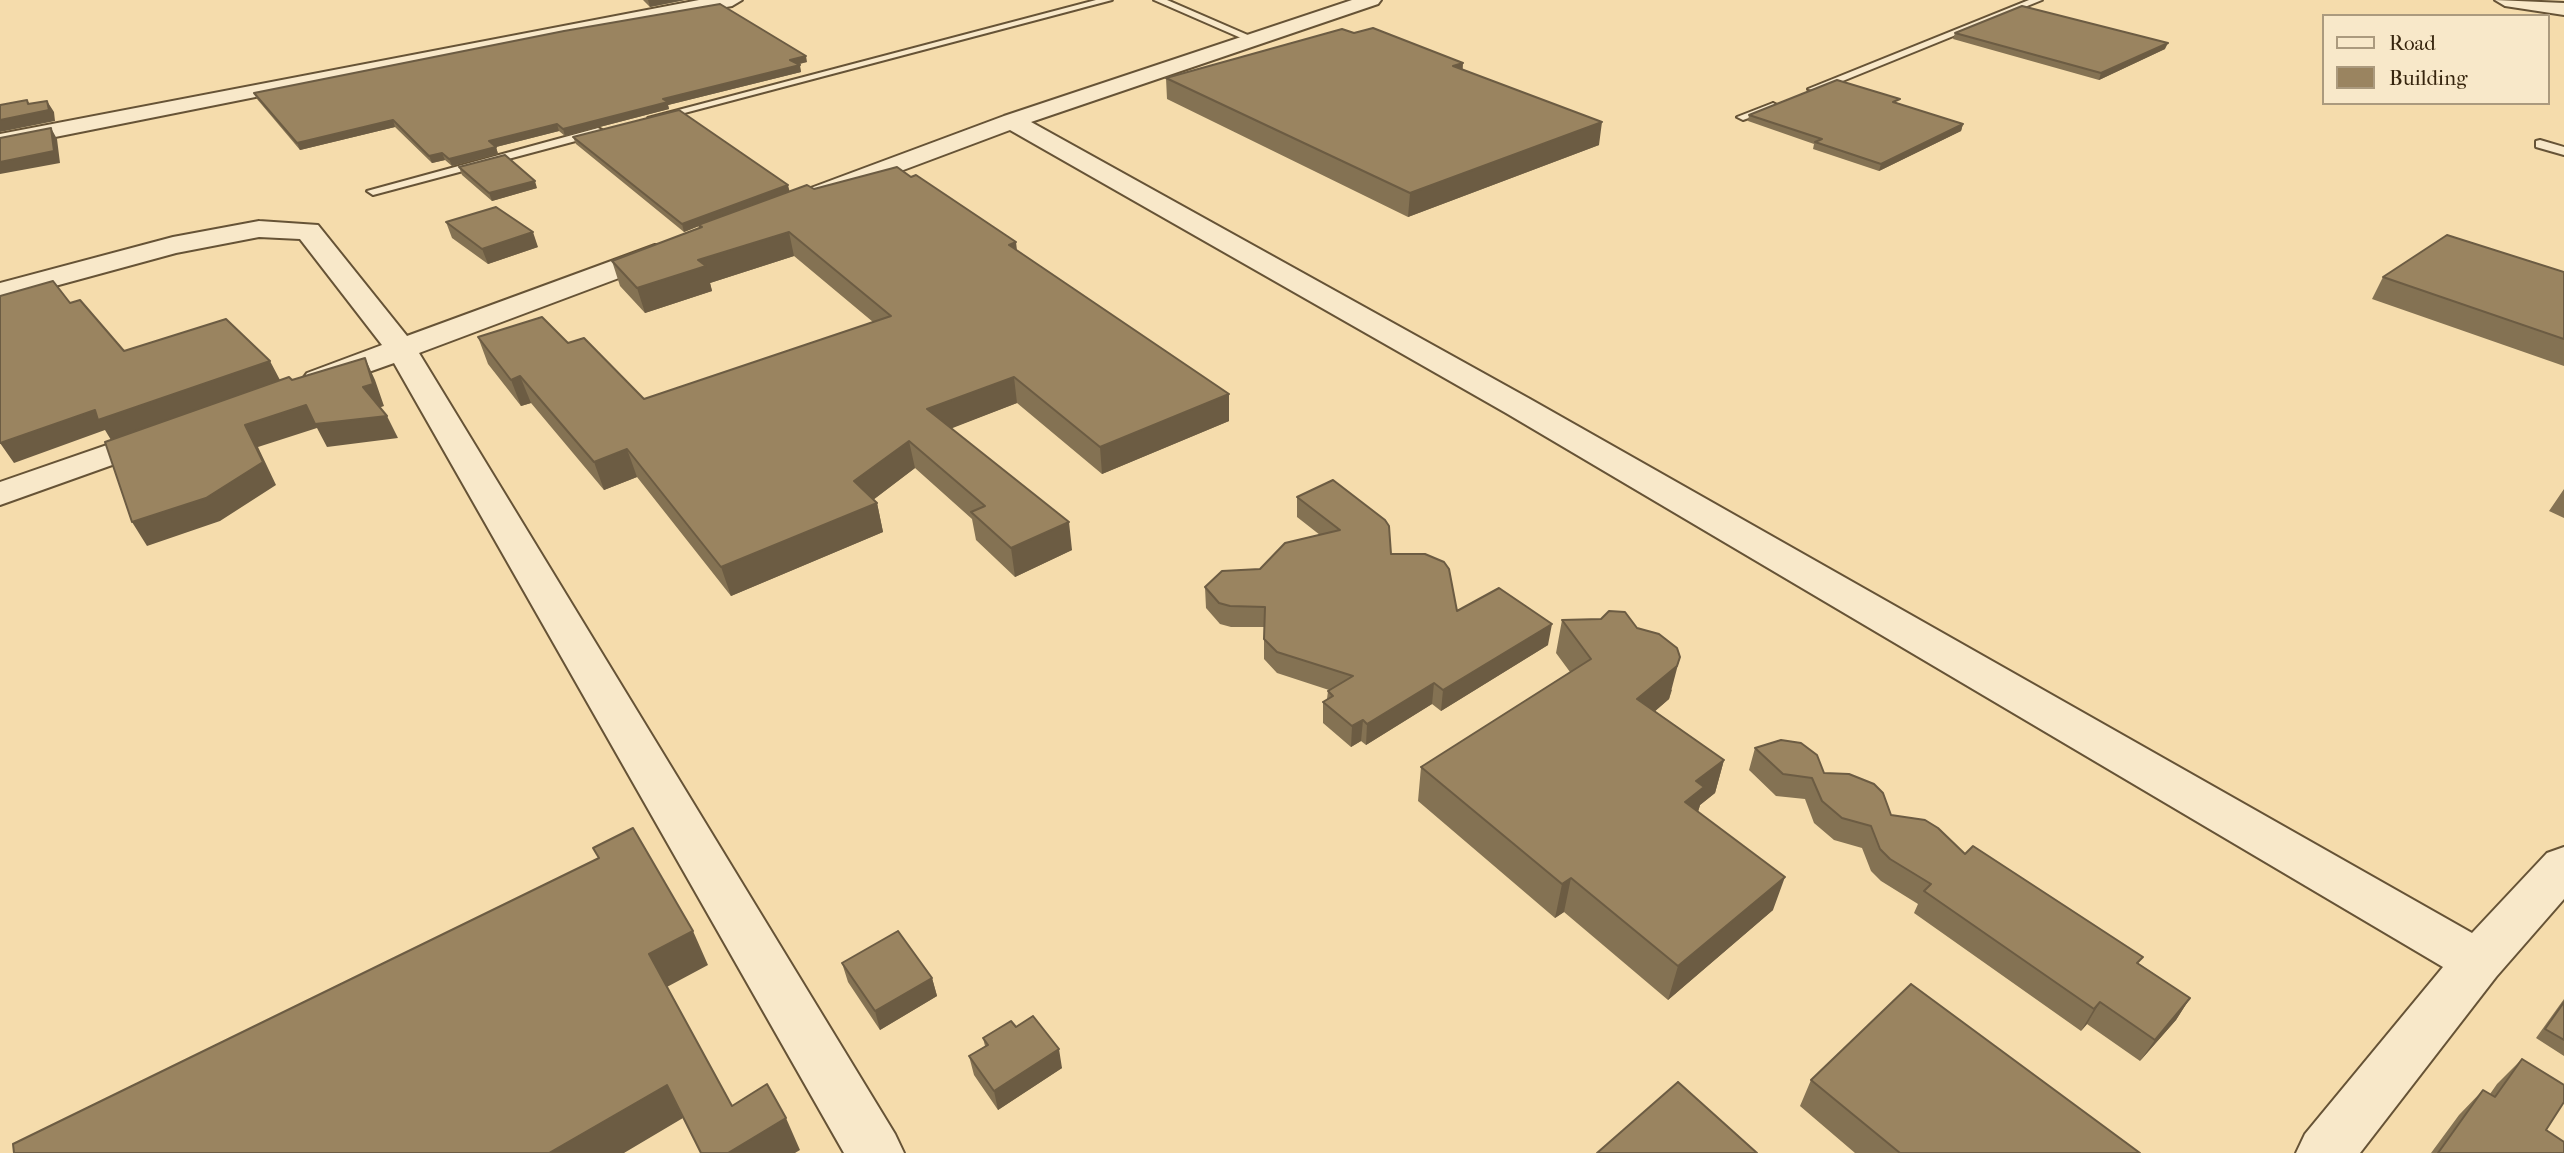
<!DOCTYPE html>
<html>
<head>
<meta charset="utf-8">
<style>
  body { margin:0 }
  #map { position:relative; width:2564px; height:1153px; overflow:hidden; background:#f5dcac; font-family:"IM FELL French Canon",serif }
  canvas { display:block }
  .legend { position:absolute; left:2322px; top:14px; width:228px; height:91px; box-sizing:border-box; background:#f8e8c9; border:2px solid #ab9a7e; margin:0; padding:9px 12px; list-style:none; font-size:21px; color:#37250e }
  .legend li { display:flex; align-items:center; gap:14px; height:35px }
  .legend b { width:35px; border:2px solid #ab9a7e }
</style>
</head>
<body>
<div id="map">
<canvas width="2564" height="1153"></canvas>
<ul class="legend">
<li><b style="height:9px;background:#f8e8c9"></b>Road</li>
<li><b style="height:19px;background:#9a8460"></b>Building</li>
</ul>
</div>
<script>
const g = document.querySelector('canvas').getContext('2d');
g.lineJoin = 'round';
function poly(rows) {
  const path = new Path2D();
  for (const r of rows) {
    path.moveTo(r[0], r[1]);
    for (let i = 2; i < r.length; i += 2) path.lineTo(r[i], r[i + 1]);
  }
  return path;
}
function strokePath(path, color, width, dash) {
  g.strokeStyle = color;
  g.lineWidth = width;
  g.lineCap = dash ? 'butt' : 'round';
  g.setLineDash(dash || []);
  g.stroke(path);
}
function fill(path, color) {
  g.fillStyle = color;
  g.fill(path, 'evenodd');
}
const service = poly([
  [1096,0,1112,0,658,120,648,118,1096,0],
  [1154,0,1167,0,1257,39,1248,41,1154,0],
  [2029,0,2042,0,1818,91,1808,89,2029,0],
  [1773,103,1779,106,1777,108,1743,120,1737,117,1773,103],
  [598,128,602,130,602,134,373,195,367,191,598,128],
  [2540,140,2564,147,2564,155,2536,147,2536,141,2540,140]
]);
const minor = poly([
  [699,0,742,0,732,6,566,35,0,148,0,134,699,0],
  [1352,0,1381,0,1378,4,1031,122,1530,399,2472,933,2547,853,2564,847,2564,899,2496,977,2360,1153,2296,1153,2305,1134,2443,967,1506,413,1010,130,826,199,808,199,804,194,808,189,1004,116,1352,0],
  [2495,0,2564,3,2564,15,2505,6,2495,0],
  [259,221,318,225,407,336,655,245,675,245,679,251,675,257,419,353,895,1134,904,1153,844,1153,394,363,318,390,307,387,302,380,307,373,382,345,300,239,259,237,176,253,0,301,0,283,173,237,259,221],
  [159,427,171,430,176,437,171,444,0,505,0,482,159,427]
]);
const wall = poly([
  [643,0,685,0,650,7],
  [1955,33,2165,49,2099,80,1953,39],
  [807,62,799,64,801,72,668,105,669,109,565,136,559,131,496,147,498,154,452,166,445,160,432,163,395,127,300,150,257,99,254,93],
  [1463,70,1599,145,1408,217,1167,99,1166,78],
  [1899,104,1963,124,1961,131,1879,171,1813,149,1814,144,1748,121,1749,115],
  [573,137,790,191,814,189,1017,250,1229,421,1102,474,1017,403,951,428,1072,550,1015,577,976,540,972,519,915,468,873,500,877,503,883,532,731,596,637,477,604,490,531,403,521,406,488,364,478,337,568,343,644,399,873,322,794,256,710,283,712,291,645,313,620,286,612,261,699,228,699,226,684,232,576,144],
  [459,167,537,188,492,201,462,175],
  [446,222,538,247,488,264,452,238],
  [2564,272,2564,366,2372,299,2383,277],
  [2564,489,2564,518,2549,511],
  [1297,497,1391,554,1457,611,1548,645,1441,711,1432,704,1366,745,1361,741,1351,747,1323,723,1323,702,1327,699,1328,691,1329,690,1277,673,1264,659,1264,627,1231,627,1220,624,1206,608,1205,587,1260,569,1320,535,1297,517],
  [1562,620,1672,690,1669,699,1655,711,1724,760,1715,793,1700,805,1698,812,1773,910,1668,1000,1564,912,1555,918,1418,801,1421,767,1570,672,1556,653],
  [1755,748,1824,773,1891,815,1965,854,2143,957,2138,963,2190,998,2176,1020,2140,1061,2087,1024,2081,1031,1914,913,1918,904,1881,881,1871,871,1862,848,1834,840,1814,823,1805,799,1776,796,1749,770],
  [842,963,932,978,937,996,880,1030,848,982],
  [2564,999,2564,1056,2536,1038],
  [1016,1027,1062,1068,998,1110,974,1075,969,1056,985,1046,983,1038],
  [2522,1059,2546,1130,2564,1153,2431,1153,2459,1115,2483,1090,2490,1094,2497,1084],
  [1811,1080,2140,1153,1855,1153,1800,1106]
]);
const shadedWall = poly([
  [648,0,685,0,650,7],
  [2168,43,2165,49,2099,80,2101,73],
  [806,56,807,62,791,66,790,60],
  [1463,63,1462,84,1453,66],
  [800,65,801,72,668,105,669,109,565,136,563,129,663,99],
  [27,100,34,111,47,101,54,112,55,121,0,132,0,120,28,104],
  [393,120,395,127,300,150,297,143],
  [1602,122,1599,145,1408,217,1410,193],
  [557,124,559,131,496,147,498,154,452,166,449,159,489,141],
  [1963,124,1961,131,1879,171,1881,164],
  [51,128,57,139,60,163,0,174,0,162],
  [442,153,445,160,432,163,429,156],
  [535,181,537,188,492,201,489,193],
  [788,185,790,193,698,225,699,226,684,232,682,224],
  [533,232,538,247,488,264,482,249],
  [789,232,794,256,710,283,712,291,645,313,637,288,698,260],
  [1016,242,1019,267,1009,245],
  [365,358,375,380,384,406,373,410,363,387],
  [270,361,280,380,111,440,105,430,14,463,0,443,95,410],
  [520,376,531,403,521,406,511,380],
  [1014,377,1017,403,932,436,927,409],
  [1229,394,1229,421,1102,474,1100,447],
  [306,405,387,416,398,438,327,447,317,428,258,447,276,485,220,521,147,546,132,522,245,425],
  [909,441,915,468,861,509,854,481],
  [627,449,637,477,604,490,594,462],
  [877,503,883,532,731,596,721,567],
  [1069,522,1072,550,1015,577,1011,548],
  [1552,624,1548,645,1441,711,1443,690],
  [1680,657,1669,699,1630,733,1637,699],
  [1434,683,1432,704,1366,745,1367,724],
  [1363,720,1361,741,1351,747,1352,726],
  [1724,760,1715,793,1700,805,1695,821,1685,802,1696,781],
  [1785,877,1773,910,1668,1000,1678,966],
  [1571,878,1564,912,1555,918,1562,884],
  [693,931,708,965,665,988,649,954],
  [932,978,937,996,880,1030,875,1011],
  [2190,998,2176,1020,2140,1061,2155,1040],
  [2100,1002,2087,1024,2081,1031,2094,1009],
  [1059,1049,1062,1068,998,1110,994,1091],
  [667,1085,683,1118,624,1153,549,1153],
  [786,1118,800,1150,795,1153,728,1153]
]);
const building = poly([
  [720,4,806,56,790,60,800,65,663,99,668,102,563,129,557,124,489,141,496,147,449,159,442,153,429,156,393,120,297,143,254,93,564,31,720,4],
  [2022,6,2168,43,2101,73,1955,33,2022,6],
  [1373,28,1463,63,1453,66,1602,122,1410,193,1166,78,1342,29,1354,33,1373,28],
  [1837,80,1900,99,1893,102,1963,124,1881,164,1815,142,1822,139,1749,115,1837,80],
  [27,100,28,104,47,101,49,110,0,120,0,105,27,100],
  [679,110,788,185,682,224,573,137,679,110],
  [51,128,54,151,0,162,0,138,51,128],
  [505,155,535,181,489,193,459,167,505,155],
  [897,167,911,177,916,175,1016,242,1009,245,1229,394,1100,447,1014,377,927,409,1069,522,1011,548,971,512,985,506,909,441,854,481,877,503,721,567,627,449,594,462,520,376,511,380,478,337,542,317,568,343,584,338,644,399,891,316,789,232,698,260,706,266,637,288,612,261,702,227,698,225,807,185,814,189,897,167],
  [496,207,533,232,482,249,446,222,496,207],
  [2447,235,2564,272,2564,339,2383,277,2447,235],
  [53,281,70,303,80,300,124,351,226,319,270,361,98,420,95,410,0,443,0,296,53,281],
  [365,358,373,384,363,387,387,416,315,424,306,405,245,425,263,462,206,498,132,522,105,442,289,377,292,380,365,358],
  [1333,480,1385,520,1389,526,1391,554,1425,554,1444,562,1449,569,1457,611,1499,588,1552,624,1443,690,1434,683,1367,724,1363,720,1352,726,1323,702,1333,696,1328,691,1353,676,1277,652,1264,639,1265,607,1230,606,1219,603,1205,587,1222,571,1260,569,1285,543,1340,530,1297,497,1333,480],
  [1609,611,1625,612,1637,628,1659,634,1677,648,1680,657,1677,666,1637,699,1724,760,1696,781,1704,787,1685,802,1785,877,1678,966,1571,878,1562,884,1421,767,1591,659,1562,620,1601,619,1609,611],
  [1781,740,1801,743,1817,755,1824,773,1849,774,1874,784,1883,793,1891,815,1925,820,1938,828,1965,854,1973,846,2143,957,2137,963,2190,998,2155,1040,2100,1002,2094,1009,1924,891,1931,884,1890,859,1880,849,1871,826,1842,818,1822,801,1812,778,1783,774,1755,748,1781,740],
  [633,828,693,931,649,954,732,1106,767,1084,786,1118,728,1153,701,1153,667,1085,549,1153,14,1153,13,1144,599,858,593,848,633,828],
  [898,931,932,978,875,1011,842,963,898,931],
  [1911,984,2140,1153,1900,1153,1811,1080,1911,984],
  [2564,1002,2564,1040,2545,1029,2564,1002],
  [1033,1016,1059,1049,994,1091,969,1056,988,1045,983,1038,1011,1021,1016,1027,1033,1016],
  [2522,1059,2564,1085,2564,1102,2546,1130,2564,1142,2564,1153,2438,1153,2483,1090,2495,1097,2522,1059],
  [1678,1082,1757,1153,1597,1153,1678,1082]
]);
strokePath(service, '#665336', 4);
strokePath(minor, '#665336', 4);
fill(service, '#f8e8c9');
fill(minor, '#f8e8c9');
fill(wall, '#847253');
fill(shadedWall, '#6c5c43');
fill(building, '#9a8460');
strokePath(building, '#6c5c43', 2);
</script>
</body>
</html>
